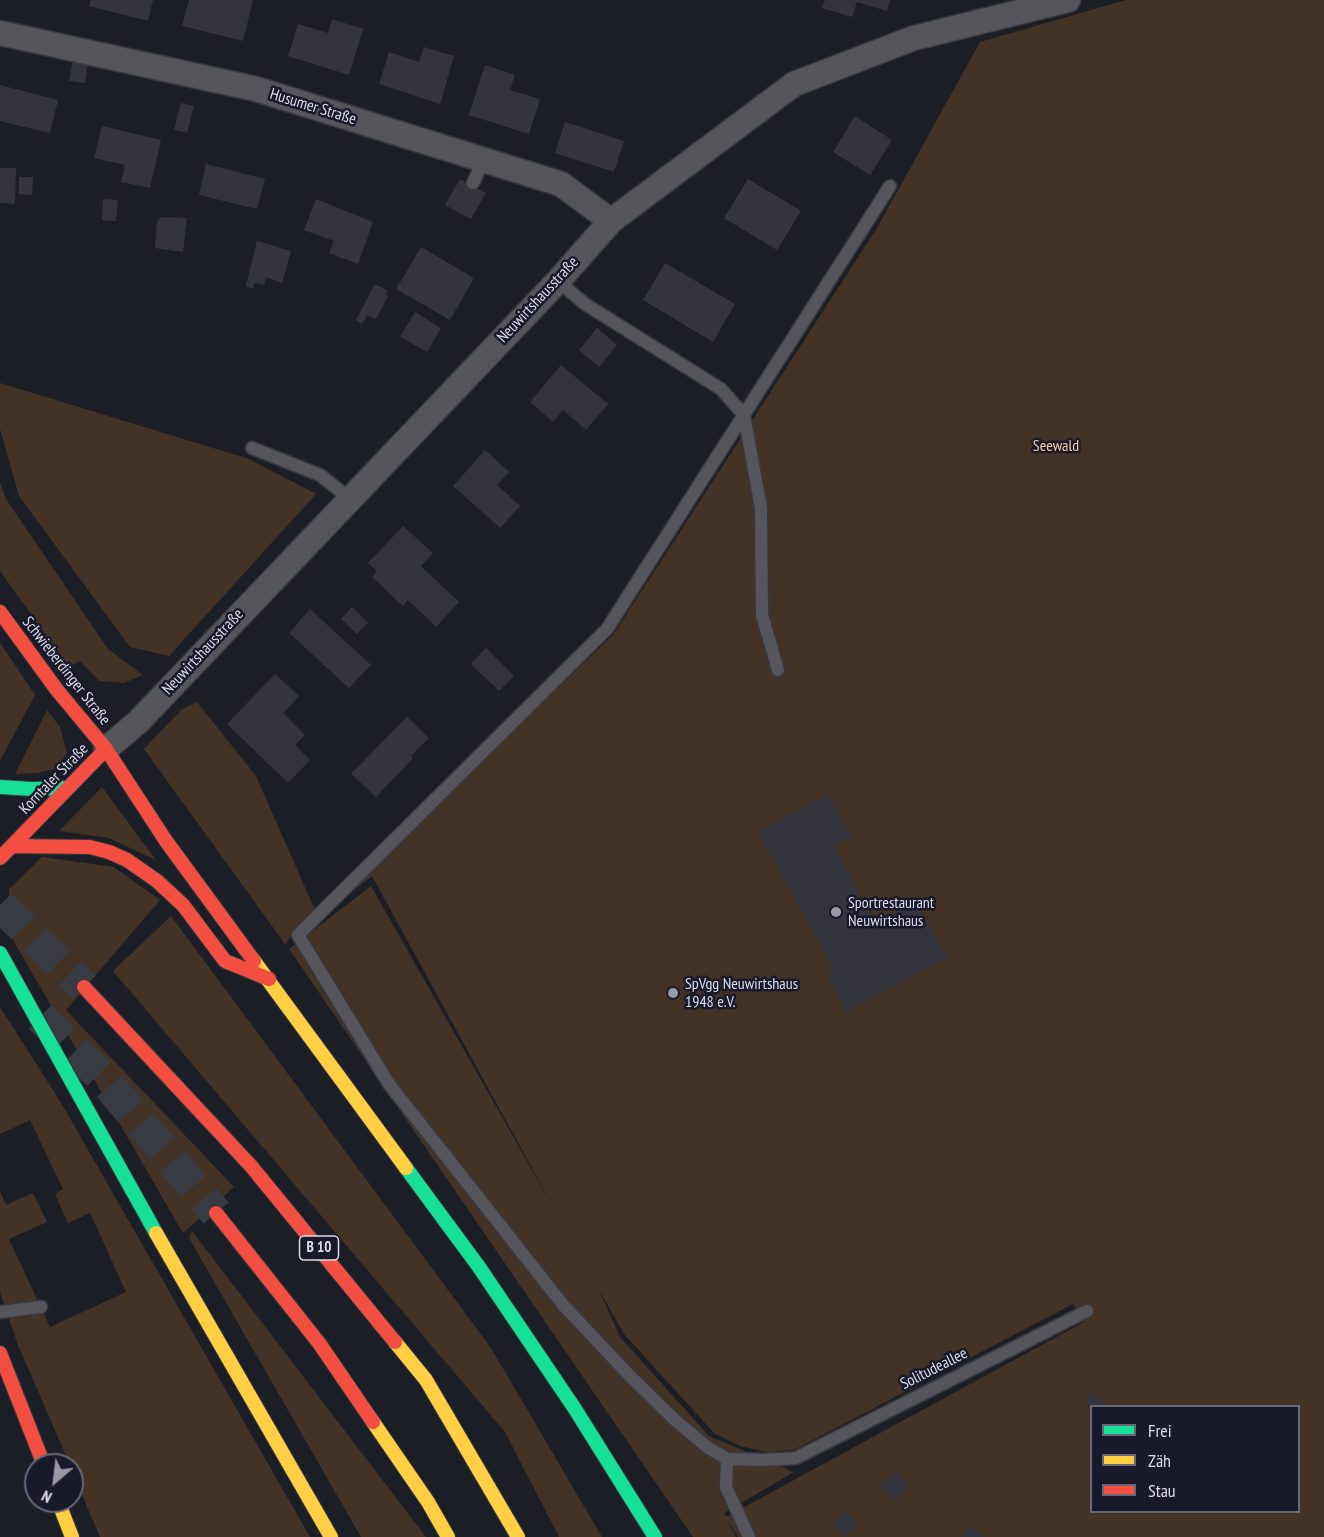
<!DOCTYPE html>
<html>
<head>
<meta charset="utf-8">
<style>
  body { margin:0 }
  #map { position:relative; width:1324px; height:1537px; overflow:hidden; background:#1c1e26; font-family:"PT Sans Narrow",sans-serif }
  canvas { display:block }
  .legend { position:absolute; left:1090px; top:1405px; width:210px; height:108px; box-sizing:border-box; background:#191a29; border:2px solid #676875; margin:0; padding:8px 10px; list-style:none; font-size:18px; color:#dcdde8 }
  .legend li { display:flex; align-items:center; gap:12px; height:30px }
  .legend b { width:30px; border:2px solid #676875 }
  .north { position:absolute; left:24px; top:1453px; width:60px; height:60px; box-sizing:border-box; background:#191a29; border:2px solid #676875; border-radius:50%; rotate:208deg; font-size:16px; font-weight:700; line-height:24px; text-align:center; color:#dcdde8 }
  .north::after { content:''; display:block; margin:auto; width:21px; height:27px; background:#999aa4; clip-path:polygon(50% 0,100% 100%,50% 72%,0 100%) }
</style>
</head>
<body>
<div id="map">
<canvas width="1324" height="1537"></canvas>
<ul class="legend">
<li><b style="height:8px;background:#16e098"></b>Frei</li>
<li><b style="height:8px;background:#ffcf43"></b>Zäh</li>
<li><b style="height:8px;background:#f24e42"></b>Stau</li>
</ul>
<div class="north">N</div>
</div>
<script>
const g = document.querySelector('canvas').getContext('2d');
g.lineJoin = 'round';
function fill(path, color) {
  g.fillStyle = color;
  g.fill(path, 'evenodd');
}
function poly(rows) {
  const path = new Path2D();
  for (const r of rows) {
    path.moveTo(r[0], r[1]);
    for (let i = 2; i < r.length; i += 2) path.lineTo(r[i], r[i + 1]);
  }
  return path;
}
function strokePath(path, color, width, dash) {
  g.strokeStyle = color;
  g.lineWidth = width;
  g.lineCap = dash ? 'butt' : 'round';
  g.setLineDash(dash || []);
  g.stroke(path);
}
function write(font, color, halo, rows, align = 'center') {
  g.font = font + ' "PT Sans Narrow",sans-serif';
  g.lineWidth = 5;
  g.setLineDash([]);
  g.textBaseline = 'middle';
  g.strokeStyle = halo;
  g.fillStyle = color;
  for (const [text, x, y, turn = 0] of rows) {
    g.save();
    g.translate(x, y);
    g.rotate((+turn || 0) * Math.PI / 180);
    g.textAlign = isNaN(turn) ? turn : align;
    if (halo) g.strokeText(text, 0, 0);
    g.fillText(text, 0, 0);
    g.restore();
  }
}
const green = poly([
  [1126,0,1324,0,1324,1537,738,1537,728,1521,736,1537,693,1537,289,949,371,886,557,1214,372,876,322,915,613,635,877,228,980,42],
  [599,1290,624,1334,714,1433,740,1446,766,1452,794,1450,1073,1304,1084,1322,726,1517,724,1513,794,1472,709,1436,620,1337],
  [1092,1406,1298,1406,1298,1512,1092,1512],
  [0,383,249,459,316,494,169,656,130,647,19,496,0,429],
  [0,483,6,499,108,649,143,675,124,683,99,681,80,661,69,667,0,571],
  [0,643,35,695,0,761],
  [197,702,256,776,315,910,285,944,144,749,181,710],
  [47,710,60,727,67,753,58,768,38,773,15,774],
  [102,787,156,860,109,838,59,831],
  [42,857,114,867,160,900,66,1010,234,1187,183,1233,13,940,9,889],
  [171,916,491,1348,602,1537,559,1537,505,1432,113,971],
  [0,1007,60,1101,310,1537,100,1537,72,1471,72,1465,70,1465,18,1345,0,1292,0,1191,6,1205,33,1193,47,1222,9,1239,50,1327,126,1292,90,1213,68,1223,55,1194,63,1189,30,1120,0,1134],
  [192,1231,426,1537,361,1537,189,1238]
]);
const building = poly([
  [91,0,153,0,148,21,89,6],
  [189,0,253,0,243,41,182,26],
  [825,0,890,0,887,11,857,2,852,17,822,8],
  [332,19,363,29,349,75,288,56,298,24,328,33],
  [424,47,454,56,440,104,379,84,389,52,419,62],
  [74,54,89,56,85,83,69,81],
  [485,65,515,75,510,90,540,99,529,134,469,115],
  [0,85,58,100,50,133,0,121],
  [181,103,194,106,187,133,174,130],
  [855,116,892,140,870,175,833,152],
  [565,122,624,141,614,172,555,153],
  [102,126,161,140,150,188,121,182,125,165,94,158],
  [206,164,265,179,257,209,199,195],
  [0,168,16,168,15,204,0,203],
  [19,177,33,177,32,195,19,194],
  [460,179,486,193,471,219,445,205],
  [748,179,801,211,777,250,724,218],
  [103,199,118,200,116,221,102,220],
  [316,199,373,222,358,264,329,253,334,241,304,230],
  [161,217,187,218,183,252,155,248,157,221],
  [257,241,291,251,282,283,266,277,264,285,255,283,253,289,246,286],
  [421,247,474,278,450,320,396,289],
  [665,263,735,304,713,342,643,300],
  [375,284,388,291,386,295,388,296,376,319,367,315,362,324,356,320],
  [415,312,441,328,427,352,400,337],
  [597,328,617,345,599,367,579,350],
  [561,365,608,404,586,430,563,410,553,422,530,402],
  [485,450,509,472,497,485,520,506,500,528,453,486],
  [403,526,433,553,421,566,459,602,436,627,408,600,403,606,372,577,377,571,368,563],
  [352,607,368,623,357,634,341,619],
  [310,609,371,665,349,688,289,633],
  [486,648,514,676,499,691,471,664],
  [275,674,299,696,283,713,305,735,295,745,310,760,288,783,227,724],
  [407,717,429,738,411,756,413,758,376,797,351,774],
  [828,794,851,837,834,846,876,923,916,901,947,958,846,1012,826,975,834,971,758,831],
  [1093,1392,1106,1404,1104,1406,1092,1406,1092,1409,1084,1402],
  [896,1471,910,1485,894,1500,880,1486],
  [845,1511,858,1523,845,1537,832,1524],
  [970,1526,985,1537,961,1537]
]);
const highwayTunnel = poly([
  [0,905,84,987],
  [40,1017,101,1076,216,1213]
]);
const lane = poly([
  [473,183,484,159],
  [890,186,607,629,298,935,389,1084,564,1306,629,1375,675,1420,707,1447,727,1459,764,1460,796,1458,1087,1311],
  [558,281,585,304,721,389,744,415,761,508,762,615,778,670],
  [252,448,320,475,349,498],
  [0,1312,41,1307],
  [727,1459,726,1487,749,1537]
]);
const street = poly([
  [0,33,256,89,561,184,611,221],
  [106,749,138,722,558,281,611,221,794,84,914,38,1068,0]
]);
const fast = poly([
  [0,787,32,789,68,788],
  [0,953,156,1233],
  [406,1168,479,1267,575,1409,655,1537]
]);
const slow = poly([
  [254,961,406,1168],
  [156,1233,331,1537],
  [395,1342,426,1380,518,1537],
  [373,1422,428,1502,448,1537],
  [58,1501,72,1537]
]);
const jam = poly([
  [0,612,57,690,106,749,0,858],
  [106,749,166,841,254,961],
  [12,846,90,847,109,852,127,860,157,881,183,905,225,961,269,979],
  [84,987,251,1166,395,1342],
  [216,1213,319,1343,373,1422],
  [0,1353,44,1465]
]);
const markers = [
  [836,912,6,"#999aa4"],
  [673,993,6,"#999aa4"]
];
const shields = [
  [319,1248,39]
];
const shieldNames = [
  ["B 10",319,1248]
];
const streetNames = [
  ["Husumer Straße",313,107,17],
  ["Neuwirtshausstraße",538,300,-47],
  ["Neuwirtshausstraße",203,652,-47],
  ["Schwieberdinger Straße",66,671,52],
  ["Korntaler Straße",54,779,-46],
  ["Solitudeallee",934,1369,-27]
];
const parkNames = [
  ["Seewald",1056,446]
];
const poiNames = [
  ["Sportrestaurant",848,903],
  ["Neuwirtshaus",848,921],
  ["SpVgg Neuwirtshaus",685,984],
  ["1948 e.V.",685,1002]
];
fill(green, '#423326');
fill(building, '#34353c');
strokePath(highwayTunnel, '#393b43', 33, [33, 16]);
strokePath(lane, '#383a40', 15);
strokePath(street, '#383a40', 27);
strokePath(fast, '#383a40', 16);
strokePath(slow, '#383a40', 16);
strokePath(jam, '#383a40', 16);
strokePath(lane, '#55555b', 12);
strokePath(street, '#55555b', 24);
strokePath(fast, '#16e098', 14);
strokePath(slow, '#ffcf43', 14);
strokePath(jam, '#f24e42', 14);
for (const [x, y, r, color] of markers) {
  const dot = new Path2D();
  dot.arc(x, y, r, 0, 2 * Math.PI);
  g.fillStyle = color;
  g.fill(dot);
  strokePath(dot, '#191a29', 2);
}
for (const [x, y, w] of shields) {
  const box = new Path2D();
  box.roundRect(x - w / 2, y - 12, w, 24, 4.5);
  g.fillStyle = '#191a29';
  g.fill(box);
  strokePath(box, '#dcdde8', 1.5);
}
write('bold 15px', '#dcdde8', null, shieldNames);
write('16px', '#dcdde8', '#191a29', streetNames);
write('16px', '#fbcba3', '#191a29', parkNames);
write('16px', '#dcdde8', '#191a29', poiNames, 'left');
</script>
</body>
</html>
